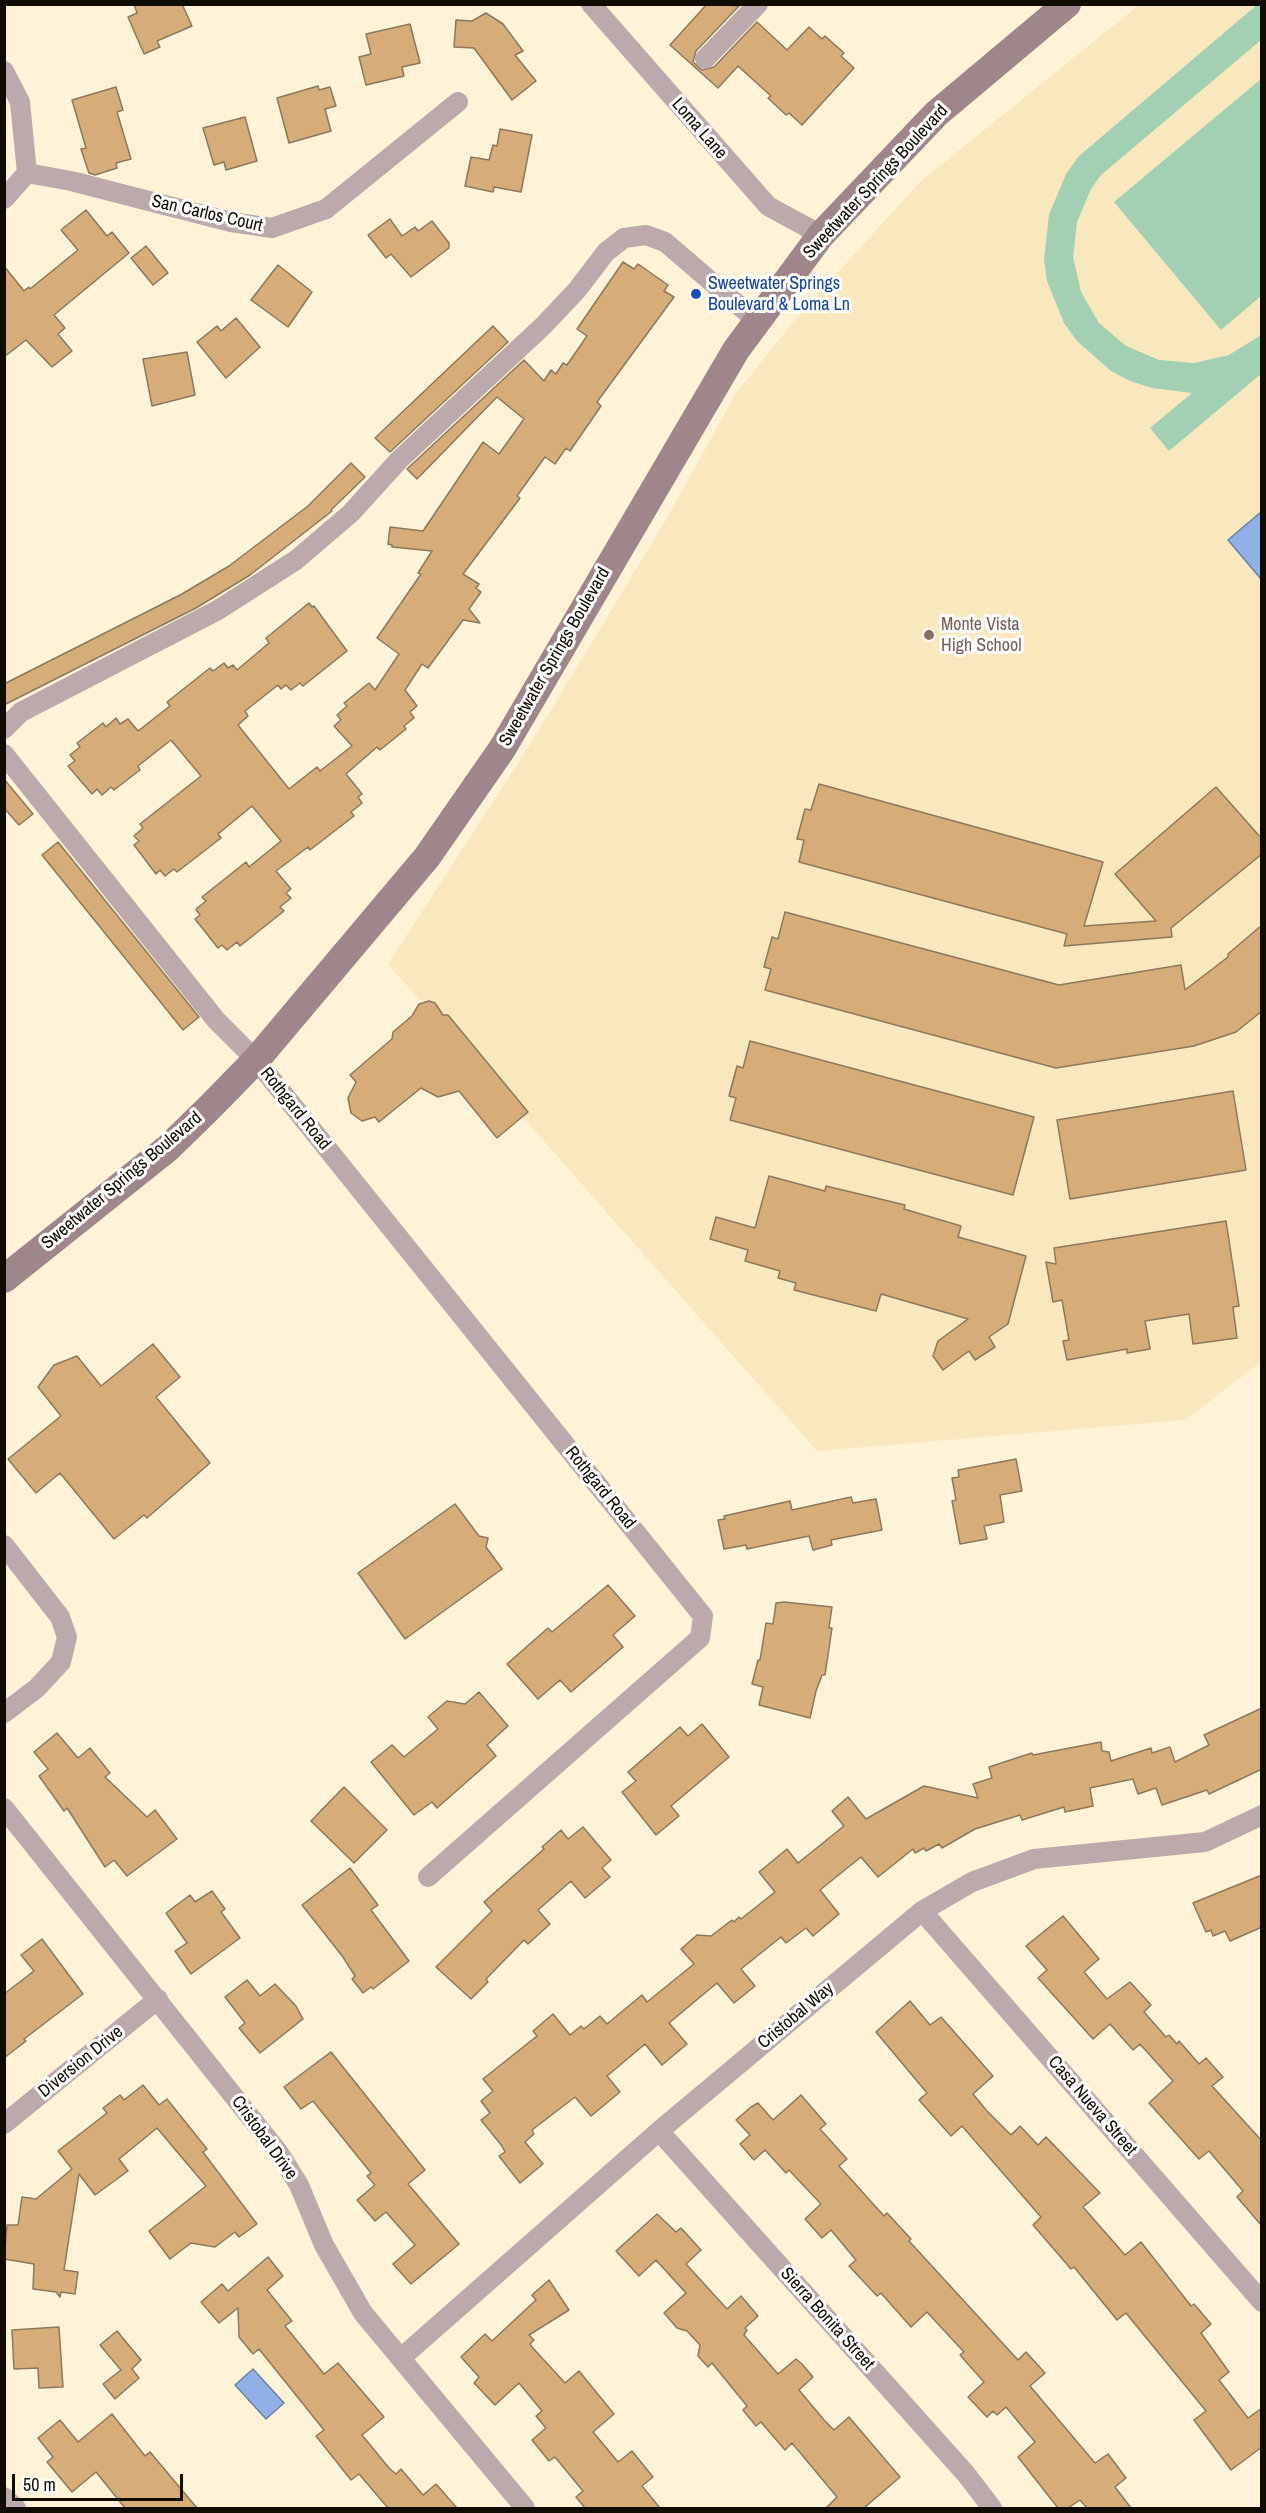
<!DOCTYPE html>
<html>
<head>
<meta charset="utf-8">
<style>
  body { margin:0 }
  #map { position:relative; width:1266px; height:2513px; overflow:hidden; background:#fef3d7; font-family:"Archivo Narrow",sans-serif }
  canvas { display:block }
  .frame { position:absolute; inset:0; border:6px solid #110c03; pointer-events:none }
  .scale { position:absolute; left:12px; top:2474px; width:171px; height:27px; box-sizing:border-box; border:3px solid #110c03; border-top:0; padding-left:8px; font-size:18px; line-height:21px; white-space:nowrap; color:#110c03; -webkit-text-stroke:4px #fff; paint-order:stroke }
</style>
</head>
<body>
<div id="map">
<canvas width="1266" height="2513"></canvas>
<div class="frame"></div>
<div class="scale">50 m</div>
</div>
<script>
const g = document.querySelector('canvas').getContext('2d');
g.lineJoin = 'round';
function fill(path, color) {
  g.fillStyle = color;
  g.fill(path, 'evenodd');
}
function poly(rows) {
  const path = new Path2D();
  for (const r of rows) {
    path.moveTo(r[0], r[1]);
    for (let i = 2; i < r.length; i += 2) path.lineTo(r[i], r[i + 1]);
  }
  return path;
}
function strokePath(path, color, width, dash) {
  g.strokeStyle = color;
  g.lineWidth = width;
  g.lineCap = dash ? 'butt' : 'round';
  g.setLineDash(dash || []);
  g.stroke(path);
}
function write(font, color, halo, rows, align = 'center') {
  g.font = font + ' "Archivo Narrow",sans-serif';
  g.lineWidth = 6;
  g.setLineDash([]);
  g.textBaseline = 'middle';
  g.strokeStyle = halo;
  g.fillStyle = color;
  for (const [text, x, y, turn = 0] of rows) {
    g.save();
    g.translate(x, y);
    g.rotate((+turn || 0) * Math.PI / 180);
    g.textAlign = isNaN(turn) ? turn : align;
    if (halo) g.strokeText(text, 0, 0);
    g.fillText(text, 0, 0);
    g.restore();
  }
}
const built = poly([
  [1139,5,1261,5,1261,1362,1185,1420,817,1451,388,964,526,751,667,518,735,395,794,321,920,182]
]);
const green = poly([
  [1258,4,1261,5,1261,40,1101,175,1091,189,1077,222,1073,257,1081,292,1099,323,1126,346,1159,360,1194,363,1229,355,1261,335,1261,374,1169,451,1150,428,1192,393,1152,388,1130,381,1111,371,1077,341,1064,323,1047,281,1044,259,1049,215,1066,174,1079,156],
  [1261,79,1261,296,1221,330,1114,202]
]);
const water = poly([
  [1261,512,1261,579,1228,540,1261,512],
  [253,2369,284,2403,266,2419,235,2385,253,2369]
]);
const building = poly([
  [134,4,182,4,192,26,157,41,160,47,144,54,128,17,137,13,134,4],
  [707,4,739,6,696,51,693,62,702,70,714,67,757,22,787,50,809,27,822,39,825,36,844,53,841,56,854,68,802,125,789,113,786,115,768,98,771,96,738,66,718,88,670,45,707,4],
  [486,13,503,24,523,51,515,55,536,81,512,100,474,48,454,47,456,20,472,21,486,13],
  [410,24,420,63,402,67,404,76,366,85,359,57,371,54,366,34,410,24],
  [318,86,319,90,330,87,336,106,325,109,331,131,289,143,277,98,318,86],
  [116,87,123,110,117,112,131,159,116,163,117,168,95,175,89,173,81,149,86,148,72,100,116,87],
  [245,117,257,161,226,170,224,162,214,165,203,128,245,117],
  [500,129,532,135,521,192,494,187,493,192,465,186,471,157,489,160,493,145,497,146,500,129],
  [86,210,107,236,112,232,129,253,54,315,65,328,58,334,72,351,52,367,26,340,4,357,4,266,24,291,29,287,30,289,78,250,61,230,86,210],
  [390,219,402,236,415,227,418,231,432,221,449,243,449,248,411,277,391,254,386,258,368,235,390,219],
  [146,246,168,273,153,285,131,258,146,246],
  [623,262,634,269,638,264,668,285,664,291,674,297,597,402,601,406,570,451,566,448,555,464,545,457,517,496,520,498,463,574,479,584,476,588,481,592,469,609,480,623,463,620,428,668,422,664,405,690,417,706,410,712,414,718,404,726,406,729,380,750,377,747,346,774,362,794,358,797,362,803,351,812,354,816,310,850,308,847,276,871,291,889,286,893,291,898,280,907,284,911,240,946,237,942,227,950,222,945,218,948,195,919,200,915,196,909,206,901,202,897,246,862,249,867,281,841,252,806,218,834,221,838,177,872,174,869,165,876,160,870,156,874,134,845,139,841,134,836,143,828,140,824,201,776,171,740,138,766,140,770,114,790,111,787,102,795,97,789,92,794,68,766,75,761,70,755,80,747,77,743,103,723,106,727,116,718,120,724,128,719,138,731,170,706,167,702,210,668,213,671,224,663,228,668,233,665,237,670,269,643,266,638,309,603,312,607,314,606,347,651,303,686,300,683,291,690,286,685,281,689,278,685,245,711,248,716,238,725,289,789,317,767,320,771,352,746,334,726,341,720,337,715,347,706,344,703,369,683,375,690,399,654,377,638,421,574,418,573,432,551,392,547,392,545,388,544,390,527,423,531,483,442,499,454,524,419,497,397,417,479,407,469,524,360,544,381,551,370,556,374,563,363,567,365,587,336,577,329,623,262],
  [278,265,312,292,288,327,251,300,278,265],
  [236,318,260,347,226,378,197,342,217,326,221,331,236,318],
  [493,326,508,342,390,452,375,438,493,326],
  [187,352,195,395,152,406,143,359,187,352],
  [351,463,365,477,331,510,332,511,250,575,196,608,4,705,4,684,182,594,229,566,308,506,351,463],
  [4,779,33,814,19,825,4,808,4,779],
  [819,784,1103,862,1084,926,1156,921,1115,874,1216,787,1262,839,1262,854,1171,928,1172,937,1064,946,1067,934,799,862,804,840,797,839,805,809,811,810,819,784],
  [58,842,199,1017,183,1030,42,855,58,842],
  [785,912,1059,985,1181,965,1185,990,1228,957,1228,954,1262,925,1262,1011,1236,1032,1194,1046,1056,1068,765,990,771,969,764,967,772,937,778,939,785,912],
  [429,1001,435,1003,443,1015,448,1015,528,1112,497,1138,459,1091,438,1097,421,1088,379,1122,375,1117,362,1121,351,1113,348,1098,356,1082,350,1075,392,1039,393,1032,412,1016,419,1004,429,1001],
  [750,1041,1034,1117,1013,1195,730,1120,736,1098,729,1096,737,1066,743,1068,750,1041],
  [1233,1091,1246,1170,1070,1199,1057,1120,1233,1091],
  [769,1176,825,1191,826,1186,905,1205,904,1209,961,1226,958,1237,1026,1256,1008,1324,989,1337,995,1347,975,1360,969,1351,943,1370,933,1356,938,1341,968,1319,881,1294,876,1311,794,1290,796,1283,778,1278,780,1271,745,1261,748,1250,710,1239,716,1217,755,1228,769,1176],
  [1226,1221,1239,1306,1233,1307,1237,1338,1193,1344,1189,1314,1145,1321,1150,1349,1127,1353,1127,1349,1067,1360,1063,1341,1069,1340,1062,1300,1053,1302,1046,1262,1056,1264,1054,1248,1226,1221],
  [153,1344,180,1377,156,1397,210,1463,147,1518,144,1515,114,1539,60,1473,36,1493,8,1459,61,1416,38,1387,54,1365,77,1356,101,1386,153,1344],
  [1016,1459,1022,1491,1000,1495,1004,1522,984,1526,987,1539,960,1544,952,1501,956,1500,952,1478,959,1477,958,1470,1016,1459],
  [851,1497,853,1503,876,1499,882,1530,831,1540,832,1545,813,1550,809,1536,747,1549,746,1545,724,1549,718,1520,725,1519,724,1516,790,1501,792,1510,851,1497],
  [455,1504,479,1536,488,1538,486,1547,502,1569,405,1639,358,1573,455,1504],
  [608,1585,635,1616,613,1635,623,1647,571,1692,560,1680,538,1699,507,1664,548,1628,552,1632,608,1585],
  [784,1602,832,1607,829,1628,832,1628,825,1675,822,1675,816,1691,810,1718,759,1705,763,1687,752,1684,758,1660,760,1660,766,1623,773,1624,776,1603,784,1602],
  [479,1692,508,1726,487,1745,496,1756,437,1808,432,1802,414,1815,371,1762,392,1745,404,1757,438,1729,428,1717,447,1701,465,1704,479,1692],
  [1262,1708,1262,1769,1209,1794,1207,1790,1162,1805,1156,1788,1138,1794,1133,1779,1090,1788,1093,1806,1065,1812,1064,1807,1022,1820,1020,1815,975,1829,942,1848,939,1844,926,1851,924,1848,915,1853,913,1849,878,1877,861,1857,820,1890,839,1914,813,1936,806,1928,786,1943,781,1937,741,1969,755,1986,734,2003,717,1983,669,2023,687,2044,662,2065,645,2044,607,2076,620,2092,591,2116,575,2097,532,2130,534,2134,525,2142,543,2164,520,2183,499,2156,505,2152,502,2146,481,2120,490,2113,481,2101,493,2091,483,2079,537,2036,533,2031,553,2014,570,2035,581,2026,584,2029,600,2016,607,2024,642,1995,647,2002,694,1964,681,1949,697,1935,711,1936,732,1920,734,1922,739,1917,741,1919,775,1892,759,1872,787,1849,798,1863,844,1826,832,1811,848,1797,866,1819,924,1786,978,1798,973,1784,992,1778,989,1767,1032,1753,1033,1755,1101,1742,1102,1751,1109,1752,1111,1761,1151,1748,1152,1753,1170,1747,1175,1762,1209,1745,1204,1735,1262,1708],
  [702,1724,729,1757,671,1806,679,1816,656,1835,622,1792,636,1781,628,1772,680,1727,688,1736,702,1724],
  [57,1733,78,1758,90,1748,110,1773,105,1777,147,1817,155,1810,177,1839,127,1876,114,1860,105,1867,67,1808,64,1811,39,1776,48,1769,34,1752,57,1733],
  [344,1787,387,1830,354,1863,311,1821,344,1787],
  [583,1827,611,1860,602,1868,610,1877,585,1898,571,1881,538,1910,550,1924,528,1944,524,1940,486,1979,488,1982,471,1999,436,1967,492,1911,484,1902,544,1849,542,1847,561,1830,568,1839,583,1827],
  [350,1868,378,1905,371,1910,409,1961,373,1989,371,1987,363,1993,352,1979,355,1976,343,1957,302,1905,350,1868],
  [1262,1875,1262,1927,1230,1941,1225,1931,1213,1936,1211,1930,1206,1932,1193,1903,1262,1875],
  [212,1891,225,1909,221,1912,240,1938,191,1974,175,1951,187,1943,166,1913,190,1895,195,1902,212,1891],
  [1063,1916,1099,1959,1084,1972,1107,1999,1130,1982,1151,2005,1144,2012,1166,2037,1169,2035,1177,2044,1179,2041,1199,2064,1206,2058,1223,2077,1212,2086,1262,2141,1262,2226,1237,2197,1243,2191,1209,2151,1199,2159,1149,2103,1173,2081,1140,2044,1133,2050,1110,2024,1093,2039,1038,1978,1047,1970,1026,1946,1063,1916],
  [42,1939,83,1994,24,2039,26,2041,4,2058,4,1994,34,1971,21,1955,42,1939],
  [247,1980,260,1996,275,1984,296,2006,303,2019,260,2053,239,2028,245,2023,225,1997,247,1980],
  [910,2001,930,2025,941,2017,993,2076,973,2094,987,2111,1011,2135,1020,2126,1038,2145,1046,2137,1100,2193,1083,2207,1125,2255,1141,2242,1191,2306,1194,2304,1211,2324,1201,2333,1229,2372,1219,2380,1248,2418,1262,2408,1262,2447,1231,2470,1194,2420,1206,2411,1126,2313,1117,2320,1074,2267,1071,2269,1033,2225,1041,2217,962,2126,951,2136,919,2100,927,2093,876,2032,910,2001],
  [331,2052,425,2170,408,2184,459,2244,411,2284,393,2264,415,2245,386,2212,375,2221,357,2200,375,2185,367,2176,371,2173,313,2101,301,2109,284,2087,331,2052],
  [143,2085,159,2105,167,2099,207,2149,203,2152,257,2224,239,2237,235,2232,215,2247,191,2243,170,2259,149,2231,206,2186,157,2128,119,2159,128,2171,95,2195,79,2174,64,2270,78,2272,75,2294,61,2292,60,2297,56,2292,33,2289,34,2264,4,2259,7,2225,18,2225,22,2197,36,2199,72,2169,58,2151,107,2113,103,2108,120,2095,124,2100,143,2085],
  [801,2095,826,2124,820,2129,847,2159,839,2166,884,2216,887,2213,911,2239,909,2241,1018,2360,1026,2352,1045,2373,1030,2386,1095,2463,1108,2454,1126,2478,1115,2487,1131,2508,1087,2508,1080,2500,1068,2508,1058,2508,1018,2457,1035,2442,1006,2407,997,2415,993,2411,987,2417,968,2397,984,2382,960,2355,964,2352,927,2312,911,2327,881,2293,877,2296,849,2266,856,2260,831,2230,822,2238,805,2219,821,2204,789,2170,786,2173,765,2150,754,2160,740,2144,750,2135,736,2120,751,2107,758,2103,773,2120,801,2095],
  [657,2214,676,2232,681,2228,701,2250,686,2264,727,2309,741,2296,758,2316,745,2328,747,2330,744,2335,778,2374,796,2359,802,2364,813,2377,799,2390,824,2420,834,2430,849,2417,900,2477,864,2508,826,2508,837,2497,792,2443,785,2450,761,2422,756,2426,743,2410,747,2406,712,2363,708,2367,698,2356,700,2345,687,2331,677,2328,664,2313,686,2293,656,2260,639,2276,616,2251,657,2214],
  [268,2257,283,2276,267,2290,292,2321,285,2326,324,2374,338,2363,384,2417,362,2435,389,2468,396,2474,401,2469,423,2495,436,2484,457,2508,388,2508,359,2474,351,2480,316,2436,324,2430,259,2349,253,2354,239,2337,238,2308,219,2323,201,2302,222,2284,228,2291,268,2257],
  [549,2280,569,2310,529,2335,534,2340,530,2344,532,2347,565,2383,579,2371,614,2414,593,2432,618,2462,632,2451,653,2477,642,2486,660,2508,585,2508,576,2497,583,2491,555,2457,549,2461,532,2440,546,2428,536,2416,542,2411,519,2383,495,2405,474,2383,479,2377,461,2357,485,2334,492,2341,536,2300,532,2295,549,2280],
  [59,2327,63,2387,39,2388,38,2368,14,2369,12,2330,59,2327],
  [117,2331,141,2360,132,2369,139,2378,115,2399,103,2384,121,2370,100,2345,117,2331],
  [112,2414,145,2456,150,2452,197,2508,125,2508,96,2472,72,2492,47,2462,53,2457,38,2438,60,2420,78,2442,112,2414]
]);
const street = poly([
  [591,4,768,206,821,235],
  [705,59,758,4],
  [4,71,20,102,27,173,4,199],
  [27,173,71,181,231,222,272,228,326,209,458,102],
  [4,729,21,712,218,610,296,560,351,513,399,460,543,326,577,290,606,252,624,238,646,235,665,242,757,321],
  [4,754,216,1020,256,1060,703,1616,700,1638,428,1877],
  [4,1545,60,1617,67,1637,61,1662,37,1688,4,1713],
  [4,1808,279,2153,299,2185,324,2245,363,2313,525,2508],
  [922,1911,1262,2302],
  [4,2124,158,1999],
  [659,2131,966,2474,992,2508],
  [401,2358,659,2131,922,1911,972,1882,1034,1859,1205,1842,1262,1815],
  [4,2497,16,2508]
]);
const secondary = poly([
  [4,1279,168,1148,209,1108,256,1060,427,857,502,749,736,350,821,235,936,114,1067,4]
]);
const markers = [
  [696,294,6,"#1a4fb4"],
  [929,635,6,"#8d6e63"]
];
const streetNames = [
  ["Loma Lane",699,129,49],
  ["Sweetwater Springs Boulevard",876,182,-47],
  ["San Carlos Court",207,214,13],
  ["Sweetwater Springs Boulevard",555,657,-60],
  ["Rothgard Road",295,1109,51],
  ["Sweetwater Springs Boulevard",122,1181,-40],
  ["Rothgard Road",600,1488,51],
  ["Cristobal Way",796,2016,-40],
  ["Diversion Drive",81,2062,-39],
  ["Casa Nueva Street",1092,2106,49],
  ["Cristobal Drive",264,2138,54],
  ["Sierra Bonita Street",827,2319,48]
];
const transitNames = [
  ["Sweetwater Springs",708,284],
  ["Boulevard & Loma Ln",708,305]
];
const educationNames = [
  ["Monte Vista",941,625],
  ["High School",941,646]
];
fill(built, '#f9e7bd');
fill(green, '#a3d0b2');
fill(water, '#91b1e6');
strokePath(water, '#6b80a2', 1.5);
fill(building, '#d6ac78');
strokePath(building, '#8e785d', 1.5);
strokePath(street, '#bba9ac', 20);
strokePath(secondary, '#9f868a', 28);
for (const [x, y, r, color] of markers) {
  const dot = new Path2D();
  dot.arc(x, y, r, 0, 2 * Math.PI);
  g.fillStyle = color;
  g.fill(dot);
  strokePath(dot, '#fff', 2);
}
write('18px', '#110c03', '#fff', streetNames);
write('18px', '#164399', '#fff', transitNames, 'left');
write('18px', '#785e54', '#fff', educationNames, 'left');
</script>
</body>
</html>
